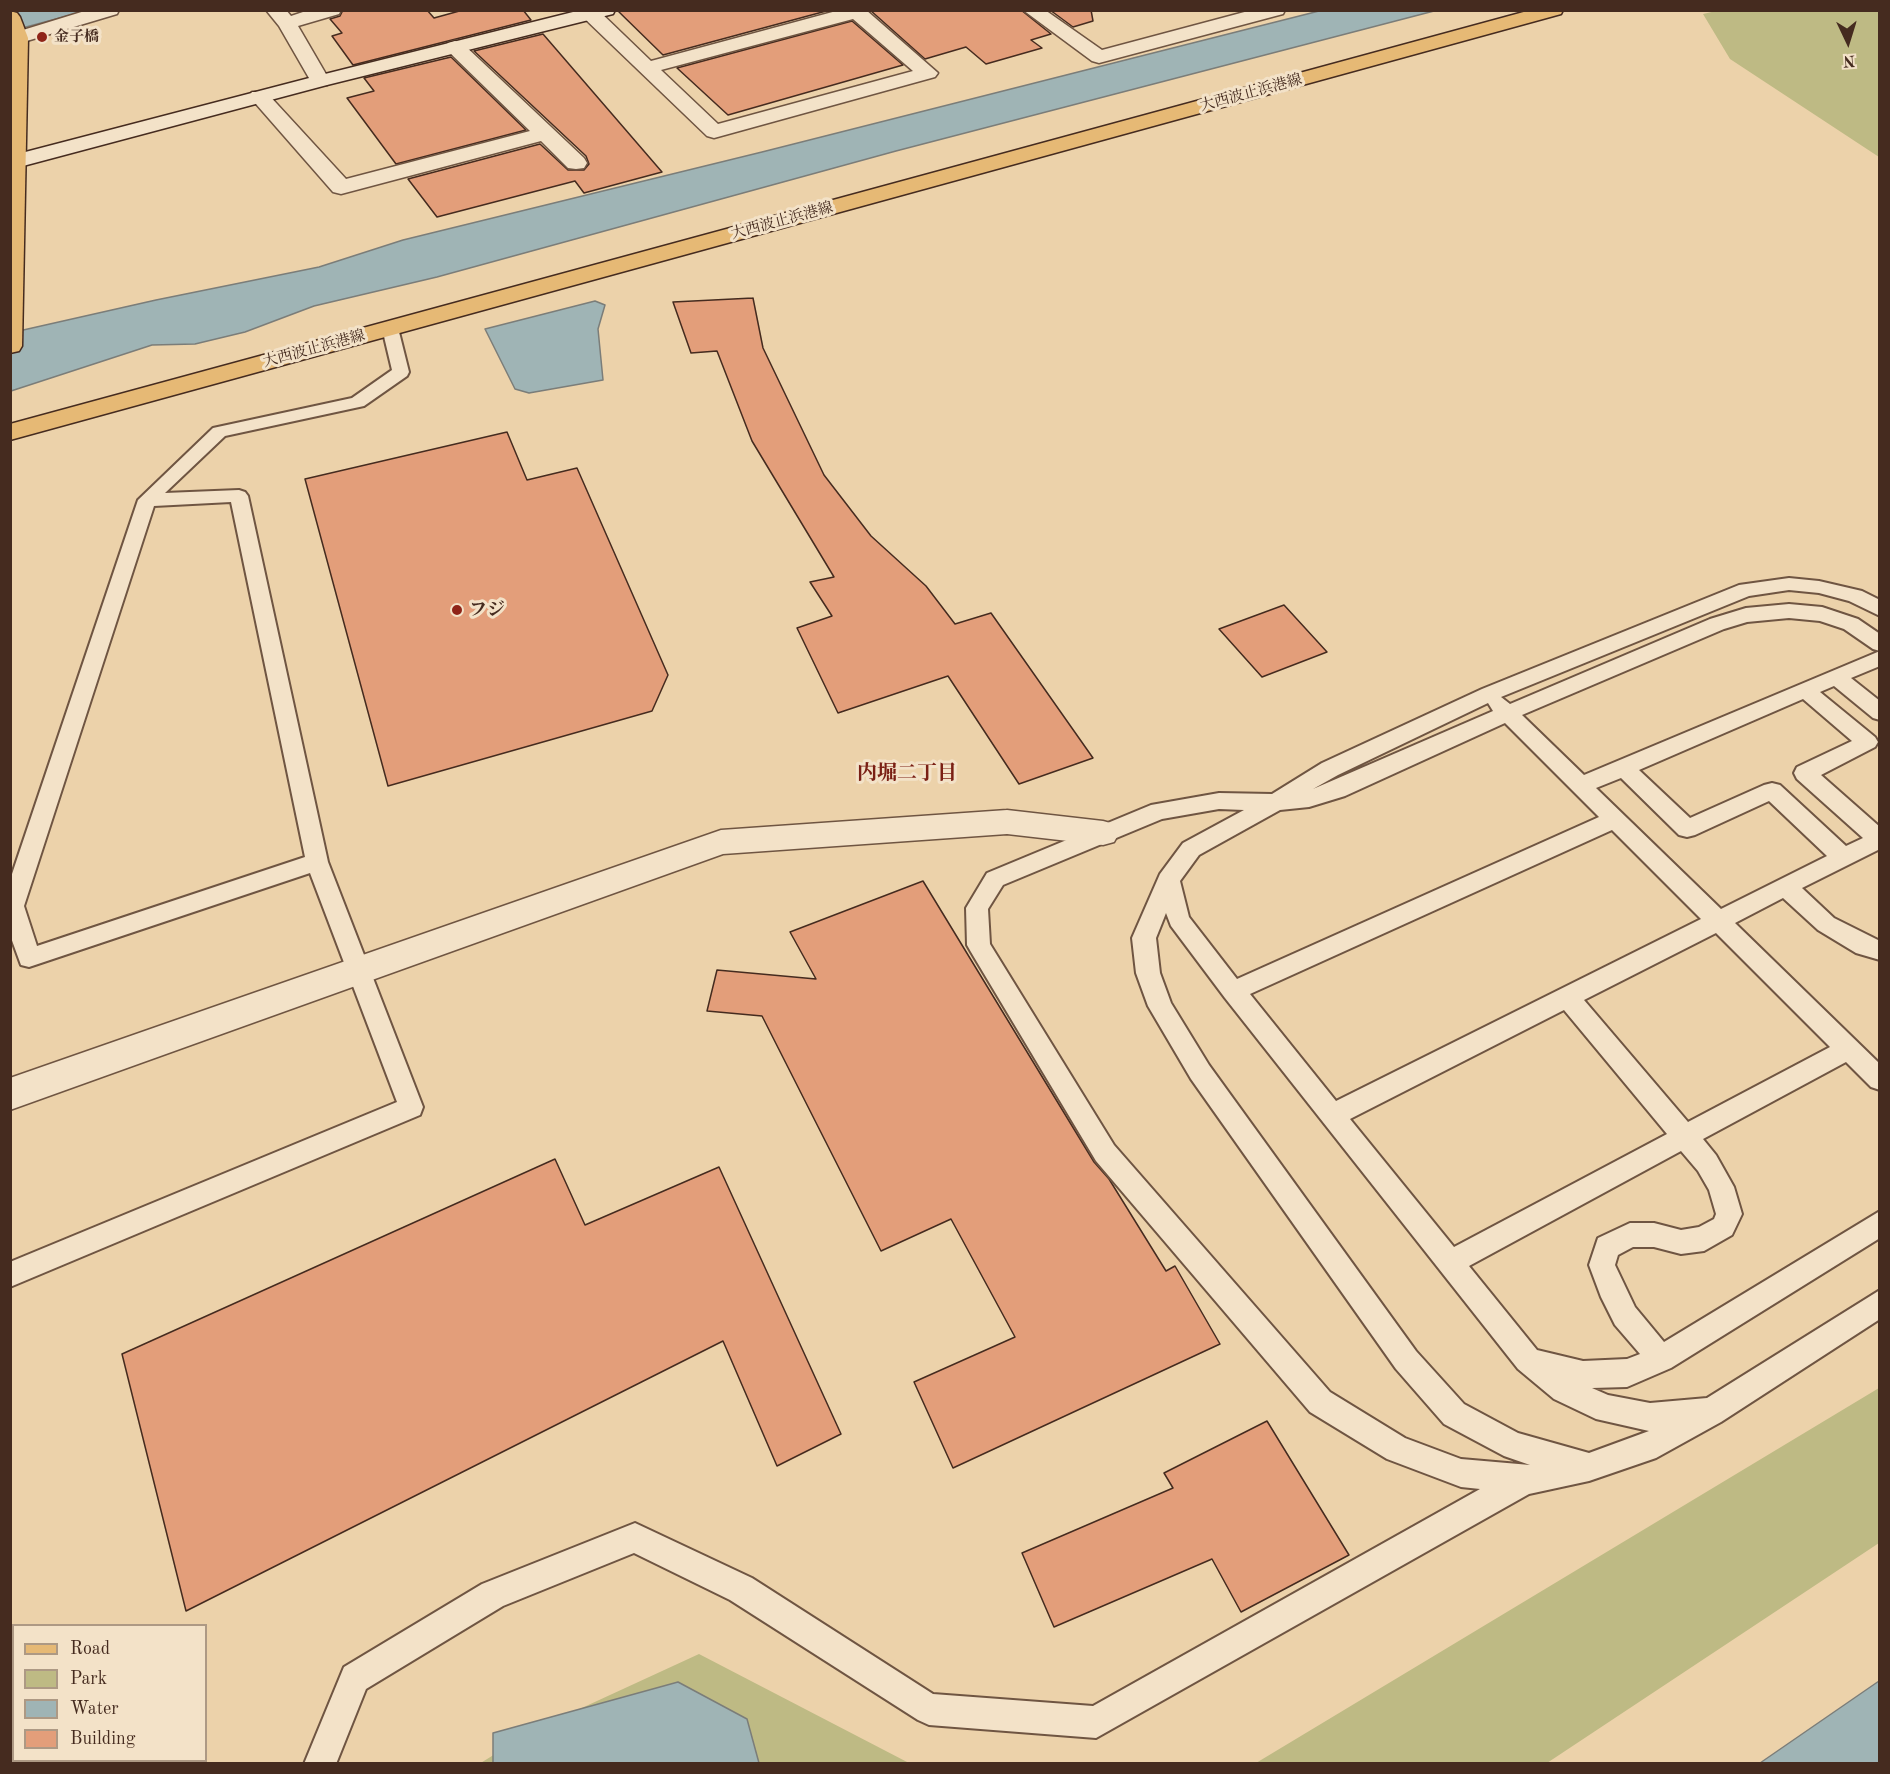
<!DOCTYPE html>
<html>
<head>
<meta charset="utf-8">
<style>
  body { margin:0 }
  #map { position:relative; width:1890px; height:1774px; overflow:hidden; background:#ecd2aa; font-family:"Old Standard TT",serif }
  canvas { display:block }
  .frame { position:absolute; inset:0; border:12px solid #452b1f; pointer-events:none }
  .legend { position:absolute; left:12px; top:1624px; width:195px; height:138px; box-sizing:border-box; background:#f3e2c8; border:2px solid #ad9984; margin:0; padding:8px 10px; list-style:none; font-size:18px; color:#452b1f }
  .legend li { display:flex; align-items:center; gap:12px; height:30px }
  .legend b { width:30px; border:2px solid #ad9984 }
  .north { position:absolute; left:1818px; top:12px; width:60px; height:60px; -webkit-text-stroke:4px #f3e2c8; paint-order:stroke; rotate:176deg; font-size:16px; font-weight:700; line-height:24px; text-align:center; color:#452b1f }
  .north::after { content:''; display:block; margin:auto; width:21px; height:27px; background:#452b1f; clip-path:polygon(50% 0,100% 100%,50% 72%,0 100%) }
</style>
</head>
<body>
<div id="map">
<canvas width="1890" height="1774"></canvas>
<div class="frame"></div>
<ul class="legend">
<li><b style="height:8px;background:#e6b975"></b>Road</li>
<li><b style="height:16px;background:#beba84"></b>Park</li>
<li><b style="height:16px;background:#9fb4b5"></b>Water</li>
<li><b style="height:16px;background:#e39e7a"></b>Building</li>
</ul>
<div class="north">N</div>
</div>
<script>
const g = document.querySelector('canvas').getContext('2d');
g.lineJoin = 'round';
function fill(path, color) {
  g.fillStyle = color;
  g.fill(path, 'evenodd');
}
function poly(rows) {
  const path = new Path2D();
  for (const r of rows) {
    path.moveTo(r[0], r[1]);
    for (let i = 2; i < r.length; i += 2) path.lineTo(r[i], r[i + 1]);
  }
  return path;
}
function strokePath(path, color, width, dash) {
  g.strokeStyle = color;
  g.lineWidth = width;
  g.lineCap = dash ? 'butt' : 'round';
  g.setLineDash(dash || []);
  g.stroke(path);
}
function write(font, color, halo, rows, align = 'center') {
  g.font = font + ' "Old Standard TT","Noto Serif JP",serif';
  g.lineWidth = 6;
  g.setLineDash([]);
  g.textBaseline = 'middle';
  g.strokeStyle = halo;
  g.fillStyle = color;
  for (const [text, x, y, turn = 0] of rows) {
    g.save();
    g.translate(x, y);
    g.rotate((+turn || 0) * Math.PI / 180);
    g.textAlign = isNaN(turn) ? turn : align;
    if (halo) g.strokeText(text, 0, 0);
    g.fillText(text, 0, 0);
    g.restore();
  }
}
const green = poly([
  [1716,11,1879,11,1879,157,1730,59,1703,14],
  [1879,1388,1879,1543,1547,1763,1256,1763],
  [699,1654,909,1763,479,1764,534,1730]
]);
const water = poly([
  [11,11,86,11,11,31,11,11],
  [1319,11,1434,11,896,151,437,277,314,306,245,332,195,344,152,345,11,391,10,333,156,300,319,267,403,240,762,152,1319,11],
  [595,301,605,305,598,329,603,380,529,393,515,389,485,329,595,301],
  [1879,1681,1879,1763,1760,1763,1879,1681],
  [678,1682,747,1719,759,1763,493,1763,493,1733,678,1682]
]);
const building = poly([
  [343,10,427,10,434,18,463,10,523,10,531,20,353,65,332,36,342,33,330,19,340,16,343,10],
  [617,10,830,10,663,55,617,10],
  [870,10,1021,10,1051,34,1031,40,1042,48,986,64,966,47,925,59,870,10],
  [1050,10,1091,10,1093,21,1073,27,1050,10],
  [852,21,903,65,728,115,677,68,852,21],
  [543,34,662,172,584,193,575,181,437,217,408,179,540,144,568,170,584,170,589,164,586,156,474,51,543,34],
  [451,57,526,130,396,164,347,98,374,91,364,78,451,57],
  [753,298,763,348,824,475,871,536,926,586,955,624,991,613,1093,758,1019,784,948,676,838,713,797,628,832,616,810,582,834,577,752,441,717,351,691,353,673,302,753,298],
  [507,432,527,480,577,468,668,675,652,711,388,786,305,479,507,432],
  [1284,605,1327,652,1262,677,1219,629,1284,605],
  [923,881,1094,1162,1109,1179,1166,1271,1175,1266,1220,1344,953,1468,914,1382,1015,1337,951,1219,881,1251,762,1016,707,1011,717,970,816,979,790,932,923,881],
  [555,1159,585,1225,719,1167,841,1434,777,1466,723,1341,186,1611,122,1354,555,1159],
  [1267,1421,1349,1555,1241,1612,1212,1559,1054,1627,1022,1553,1173,1488,1164,1473,1267,1421]
]);
const lane = poly([
  [390,323,398,328,409,372,407,376,364,406,225,436,165,493,239,490,245,492,248,496,328,862,423,1107,420,1115,10,1287,10,1262,397,1102,310,873,29,967,21,965,10,935,10,880,138,500,213,428,352,398,392,370,382,328,390,323],
  [231,502,305,857,37,946,24,906,154,506,231,502],
  [1789,578,1819,581,1862,591,1880,600,1880,616,1849,601,1819,593,1789,590,1749,596,1501,697,1510,704,1710,619,1746,608,1789,604,1822,607,1858,619,1880,634,1880,651,1873,649,1844,629,1820,621,1789,618,1747,622,1724,629,1522,715,1584,775,1880,651,1880,666,1851,678,1880,701,1880,720,1873,718,1834,686,1820,692,1875,737,1878,742,1875,747,1821,775,1880,827,1880,849,1802,888,1834,918,1880,941,1880,960,1856,953,1818,930,1783,898,1735,923,1880,1064,1880,1090,1871,1087,1846,1062,1703,1139,1716,1155,1734,1187,1742,1214,1732,1235,1704,1251,1681,1254,1654,1247,1633,1247,1618,1255,1615,1265,1635,1307,1664,1342,1880,1211,1880,1238,1671,1368,1627,1387,1592,1388,1608,1395,1650,1403,1707,1398,1880,1290,1880,1319,1721,1422,1656,1458,1589,1481,1529,1494,1096,1738,929,1725,918,1720,730,1600,634,1553,503,1606,366,1689,336,1764,304,1764,344,1667,482,1584,635,1523,752,1578,933,1694,1093,1706,1480,1489,1461,1487,1387,1459,1310,1412,1096,1161,971,952,967,945,966,908,987,873,1151,805,1219,793,1272,794,1322,763,1482,689,1739,585,1789,578],
  [1803,699,1852,741,1797,767,1794,773,1797,779,1863,838,1846,846,1780,785,1772,783,1764,785,1690,818,1639,770,1803,699],
  [1488,703,1493,711,1313,789,1338,775,1488,703],
  [1505,723,1599,817,1237,979,1189,917,1180,881,1199,855,1280,810,1309,807,1345,796,1505,723],
  [1621,778,1679,835,1687,837,1695,835,1769,801,1827,856,1721,909,1596,788,1621,778],
  [1219,809,1244,810,1183,843,1160,874,1132,938,1136,973,1148,1006,1191,1079,1396,1369,1444,1424,1504,1456,1530,1465,1461,1459,1405,1438,1330,1392,1114,1145,990,944,988,909,1003,885,1162,819,1219,809],
  [1612,830,1701,919,1336,1101,1250,994,1612,830],
  [1166,913,1171,926,1225,998,1518,1369,1554,1399,1596,1419,1649,1431,1589,1453,1518,1433,1464,1404,1416,1351,1209,1065,1171,1003,1160,973,1156,938,1166,913],
  [1716,933,1830,1047,1688,1122,1584,1000,1716,933],
  [1564,1010,1667,1134,1454,1247,1350,1119,1564,1010],
  [1681,1151,1698,1171,1709,1190,1716,1214,1714,1219,1699,1227,1681,1230,1654,1223,1630,1223,1598,1238,1589,1265,1601,1297,1615,1325,1640,1354,1627,1359,1583,1361,1537,1350,1469,1266,1681,1151]
]);
const street = poly([
  [88,10,119,10,117,14,10,46,10,34,88,10],
  [266,10,286,10,291,16,309,10,341,10,339,14,298,26,330,81,327,85,313,85,279,26,266,10],
  [584,10,598,10,651,61,840,10,866,10,938,73,935,77,714,138,707,136,584,18,581,14,584,10],
  [853,19,913,71,718,124,661,70,853,19],
  [1023,10,1045,10,1102,50,1252,10,1285,10,1283,14,1099,63,1092,61,1023,10],
  [455,41,462,43,584,158,587,163,584,168,576,169,568,168,541,141,341,194,333,192,249,96,252,92,266,92,346,179,530,131,448,51,445,47,448,43,455,41],
  [1007,810,1103,821,1114,824,1119,833,1114,842,1103,845,1007,834,723,854,10,1110,10,1078,721,830,1007,810]
]);
const secondary = poly([
  [581,10,615,10,613,14,327,85,23,166,10,166,10,156,313,77,581,10]
]);
const primary = poly([
  [1531,10,1563,10,1561,14,10,440,10,424,1531,10]
]);
const highway = poly([
  [10,11,17,13,20,17,28,38,22,346,19,351,10,353,10,11]
]);
const markers = [
  [42,37,6,"#8f2418"],
  [457,610,6,"#8f2418"]
];
const farPoinames = [
  ["金子橋",54,37]
];
const farStreetnames = [
  ["大西波止浜港線",1251,93,-15],
  ["大西波止浜港線",782,221,-15],
  ["大西波止浜港線",314,349,-15]
];
const poiNames = [
  ["フジ",469,610]
];
const neighbourhoodNames = [
  ["内堀二丁目",907,774]
];
fill(green, '#beba84');
fill(water, '#9fb4b5');
strokePath(water, '#7b7d79', 1.5);
fill(building, '#e39e7a');
strokePath(building, '#452b1f', 1.5);
strokePath(lane, '#6f5542', 4);
strokePath(street, '#6f5542', 3);
strokePath(secondary, '#452b1f', 3);
strokePath(primary, '#452b1f', 3);
strokePath(highway, '#452b1f', 3);
fill(lane, '#f3e2c8');
fill(street, '#f3e2c8');
fill(secondary, '#f3e2c8');
fill(primary, '#e6b975');
fill(highway, '#e6b975');
for (const [x, y, r, color] of markers) {
  const dot = new Path2D();
  dot.arc(x, y, r, 0, 2 * Math.PI);
  g.fillStyle = color;
  g.fill(dot);
  strokePath(dot, '#f3e2c8', 2);
}
write('bold 15px', '#452b1f', '#f3e2c8', farPoinames, 'left');
write('15px', '#452b1f', '#f3e2c8', farStreetnames);
write('bold 18px', '#452b1f', '#f3e2c8', poiNames, 'left');
write('bold 20px', '#7a1f14', '#f3e2c8', neighbourhoodNames);
</script>
</body>
</html>
